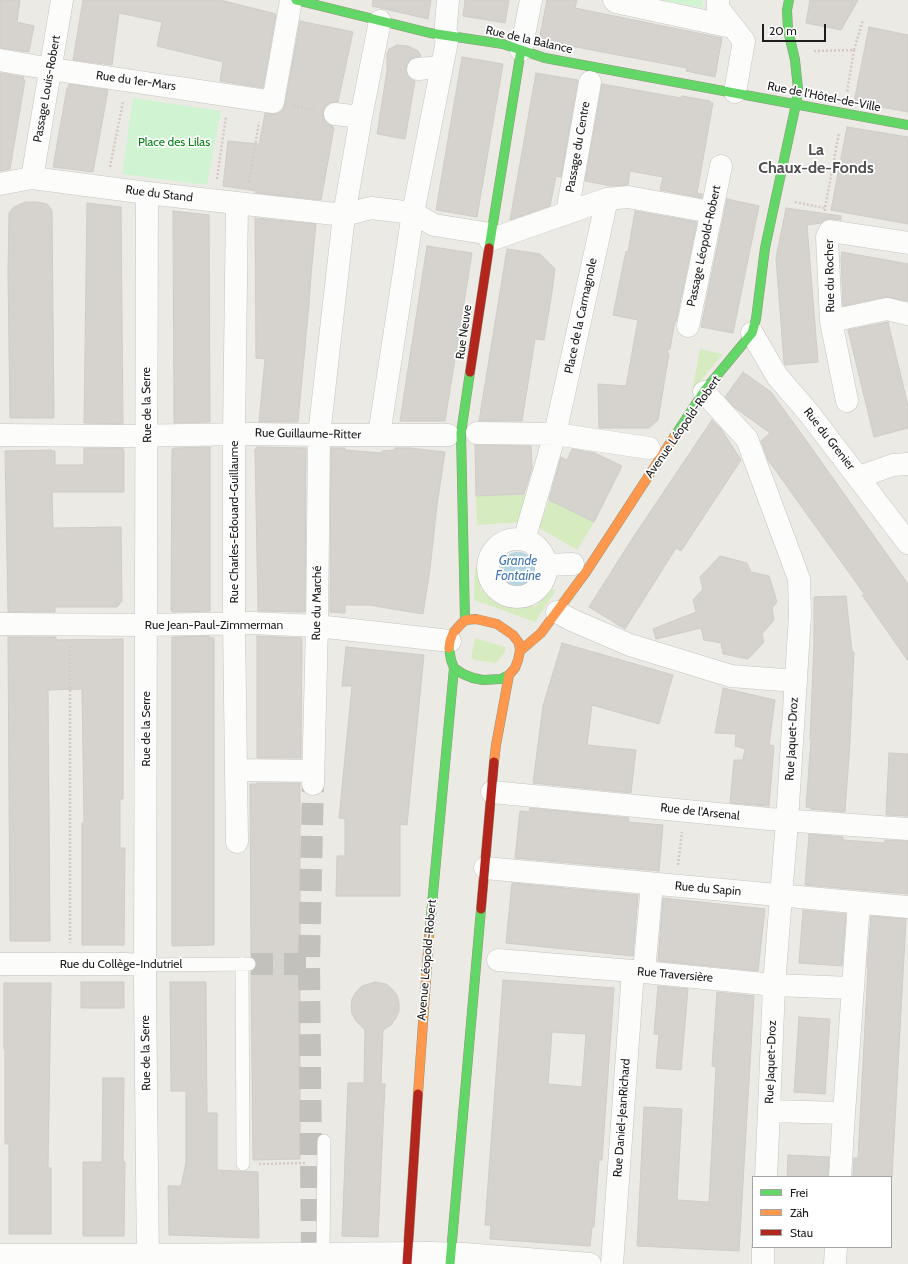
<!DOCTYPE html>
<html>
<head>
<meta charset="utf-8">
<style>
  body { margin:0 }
  #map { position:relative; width:908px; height:1264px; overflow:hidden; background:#eceae4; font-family:Cabin,sans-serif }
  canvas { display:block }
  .legend { position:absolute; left:752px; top:1176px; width:140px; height:72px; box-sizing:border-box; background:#fff; border:1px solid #a5a5a5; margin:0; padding:5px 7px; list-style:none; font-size:12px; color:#1d1d1d }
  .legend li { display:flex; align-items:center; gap:8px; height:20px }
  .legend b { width:20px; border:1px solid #a5a5a5 }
  .scale { position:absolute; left:762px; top:24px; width:64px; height:18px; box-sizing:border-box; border:2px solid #1d1d1d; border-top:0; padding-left:5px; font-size:12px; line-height:14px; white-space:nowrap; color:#1d1d1d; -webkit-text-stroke:3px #fff; paint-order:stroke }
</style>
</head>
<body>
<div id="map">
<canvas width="908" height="1264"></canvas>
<ul class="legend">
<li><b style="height:5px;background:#63d668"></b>Frei</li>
<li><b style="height:5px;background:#ff974d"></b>Zäh</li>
<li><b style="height:5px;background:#b3261e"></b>Stau</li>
</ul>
<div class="scale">20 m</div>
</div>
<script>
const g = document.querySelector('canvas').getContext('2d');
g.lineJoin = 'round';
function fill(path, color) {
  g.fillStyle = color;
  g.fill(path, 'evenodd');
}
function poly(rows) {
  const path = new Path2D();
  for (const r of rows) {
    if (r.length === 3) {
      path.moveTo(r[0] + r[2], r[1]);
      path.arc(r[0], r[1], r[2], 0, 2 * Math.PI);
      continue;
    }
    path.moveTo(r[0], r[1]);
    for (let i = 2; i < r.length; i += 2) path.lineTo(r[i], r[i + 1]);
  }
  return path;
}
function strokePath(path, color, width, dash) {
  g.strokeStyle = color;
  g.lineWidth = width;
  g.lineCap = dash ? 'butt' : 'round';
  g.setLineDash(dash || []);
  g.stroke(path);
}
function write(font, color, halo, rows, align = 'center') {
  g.font = font + ' Cabin,sans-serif';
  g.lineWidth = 3.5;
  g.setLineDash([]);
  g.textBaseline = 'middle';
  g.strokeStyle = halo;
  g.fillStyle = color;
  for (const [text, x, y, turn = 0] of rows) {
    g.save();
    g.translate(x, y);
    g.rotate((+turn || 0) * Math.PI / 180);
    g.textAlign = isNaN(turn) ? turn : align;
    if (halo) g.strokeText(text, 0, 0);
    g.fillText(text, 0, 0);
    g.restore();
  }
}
const grass = poly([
  [700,349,723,354,692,391],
  [533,494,524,522,477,525,476,496],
  [549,500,594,522,577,550,539,528],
  [475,567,479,569,481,590,535,607,550,588,556,590,535,622,474,600],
  [475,638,505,647,505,652,496,663,474,660,471,657]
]);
const park = poly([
  [661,0,703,0,703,8],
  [133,98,221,111,207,185,122,174]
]);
const water = poly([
  [518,569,17]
]);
const building = poly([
  [0,0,20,0,17,22,34,26,29,52,0,48,0,0],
  [83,0,220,0,276,14,263,88,220,81,223,62,157,46,162,22,119,13,112,65,73,60,83,0],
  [373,0,431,0,428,19,372,6,373,0],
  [465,0,509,0,505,23,463,16,465,0],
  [547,0,577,0,575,8,722,38,715,77,686,71,687,68,539,40,547,0],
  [810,0,858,0,841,30,806,23,810,0],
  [300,21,353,32,338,102,330,103,325,106,323,112,324,119,327,124,333,126,332,128,334,128,321,200,256,193,256,191,223,186,228,141,259,144,265,113,277,114,283,110,285,104,300,21],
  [869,27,908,35,908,112,854,102,869,27],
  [397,45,408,46,418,51,421,56,411,59,407,64,406,70,408,76,412,80,415,81,405,139,377,134,387,71,387,54,389,49,397,45],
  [462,57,503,64,477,217,436,210,462,57],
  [0,73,24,77,23,80,25,80,10,169,0,171,0,73],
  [536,73,578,80,561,177,556,176,550,206,510,220,536,73],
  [69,84,108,90,93,172,53,167,67,88,68,88,69,84],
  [602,84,681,98,682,96,710,101,710,103,713,103,697,193,702,194,702,198,660,190,663,177,630,171,628,185,611,186,585,181,602,84],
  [847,127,908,137,908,224,831,210,847,127],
  [727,199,759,206,733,333,701,327,727,199],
  [26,202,37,202,47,204,52,211,54,418,10,418,8,272,9,213,14,207,20,204,26,202],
  [87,203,121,207,123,424,84,423,87,203],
  [786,208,841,216,841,220,832,219,825,220,821,223,807,225,818,362,785,365,784,363,776,258,786,208],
  [173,211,209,215,210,422,174,423,173,211],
  [635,211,697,222,676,322,675,321,670,349,667,351,669,354,658,420,649,428,599,428,598,384,626,386,638,320,613,315,626,251,628,252,635,211],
  [255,218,316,224,311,275,309,304,298,422,259,422,265,359,256,358,255,218],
  [427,246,472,253,445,421,400,421,427,246],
  [507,249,540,254,555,269,552,292,544,340,535,339,522,421,479,421,507,249],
  [842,252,908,264,908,301,885,297,843,306,841,259,842,252],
  [888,322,908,406,908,428,874,437,848,330,888,322],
  [743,372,771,392,798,429,908,584,908,661,862,595,865,595,768,460,761,441,770,433,734,407,725,397,743,372],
  [712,420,721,429,741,460,681,551,676,548,625,629,589,607,632,539,712,420],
  [475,445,531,446,532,468,524,494,476,496,475,445],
  [210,447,210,611,172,612,172,610,171,610,172,449,174,449,174,448,210,447],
  [257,447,306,448,305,612,258,611,255,449,257,449,257,447],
  [84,448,123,448,123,451,124,451,124,492,52,492,53,528,121,527,122,601,117,607,55,607,55,612,8,612,5,451,52,450,52,451,55,451,55,465,84,465,84,448],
  [331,448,345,448,345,450,382,453,382,451,395,450,395,448,410,448,445,452,437,505,430,569,423,614,369,605,345,605,345,613,330,612,331,448],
  [572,449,595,453,622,466,594,522,549,500,561,457,567,460,572,449],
  [720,556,747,563,751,572,769,576,777,602,772,608,774,620,762,634,764,642,748,659,723,654,721,643,704,640,701,628,656,639,653,629,696,612,693,600,703,589,700,577,720,556],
  [846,596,852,652,854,652,850,742,845,812,811,809,811,808,806,807,811,740,810,740,814,643,814,597,846,596],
  [209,636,209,638,214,638,214,945,172,946,172,637,209,636],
  [257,636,302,638,301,758,257,758,257,636],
  [8,637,56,637,56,640,123,639,123,799,120,799,120,848,125,848,124,945,82,945,82,823,84,823,82,689,48,690,50,941,10,941,8,637],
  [562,643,673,675,659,724,592,705,587,745,636,750,631,793,533,783,543,706,562,643],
  [346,647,424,655,407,825,400,824,400,896,336,896,337,856,345,856,345,819,339,818,352,686,342,686,346,647],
  [723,688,775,700,769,745,774,746,769,806,730,803,734,760,743,760,745,749,735,746,736,734,715,733,723,688],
  [889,753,908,754,908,816,886,815,889,753],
  [257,783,300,783,300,1159,253,1160,251,972,256,968,257,964,256,960,251,956,250,784,257,784,257,783],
  [530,808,629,818,628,822,663,825,659,871,515,858,520,811,529,812,530,808],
  [809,834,843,837,843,840,885,843,885,840,908,841,908,894,805,885,809,834],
  [512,883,638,895,633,956,506,943,512,883],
  [663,898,765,909,758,971,658,961,663,898],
  [803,910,846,914,842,966,799,963,803,910],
  [871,916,906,919,892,1177,853,1177,854,1158,858,1158,868,968,867,967,871,916],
  [503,980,614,988,602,1160,599,1160,594,1227,592,1227,590,1246,490,1239,491,1225,485,1225,503,980],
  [552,1032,586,1034,582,1087,548,1084,552,1032],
  [81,982,124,982,124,1008,81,1008,81,982],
  [170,982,206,982,207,1113,217,1113,217,1170,258,1172,259,1238,169,1235,168,1186,181,1186,186,1162,186,1091,171,1091,170,982],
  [375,982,386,984,392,989,397,995,399,1003,399,1011,396,1018,391,1025,383,1030,381,1084,385,1084,378,1237,342,1236,348,1083,364,1083,365,1030,356,1021,352,1014,351,1006,352,999,356,992,362,986,375,982],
  [4,983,51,983,48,1168,51,1168,51,1234,9,1234,9,1144,5,1144,5,1049,4,1049,4,983],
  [658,986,688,989,681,1070,656,1068,659,1034,654,1034,658,986],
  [717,992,754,996,739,1251,637,1246,644,1107,682,1109,677,1200,709,1202,716,1067,712,1066,717,992],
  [799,1017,830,1019,825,1094,794,1092,799,1017],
  [103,1078,124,1078,123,1162,125,1162,124,1236,83,1236,83,1162,102,1162,103,1078],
  [788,1155,829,1157,828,1177,787,1177,788,1155]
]);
const streetTunnel = poly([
  [251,964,309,964],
  [312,1254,309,964,313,784]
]);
const path = poly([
  [854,50,863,20],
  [814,51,854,50,847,93],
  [293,106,314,110],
  [110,167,123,102],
  [217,179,226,116],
  [249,182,259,122],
  [795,202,825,208],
  [825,211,825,208,839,133],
  [70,646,70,943],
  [678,865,682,832],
  [259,1164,306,1163]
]);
const lane = poly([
  [242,964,243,1164],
  [145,965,249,964],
  [323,1254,324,1141]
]);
const street = poly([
  [614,0,616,2,732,27],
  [718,0,718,8,744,41,735,92],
  [445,36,448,0],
  [521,50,531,0],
  [0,60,51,69,273,102,291,0],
  [418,69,442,67],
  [335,114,361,117],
  [32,178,62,0],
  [0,184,32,178,147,193,344,215,371,208,413,213,434,225,491,234],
  [147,193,145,983,148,1264],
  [567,213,590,82],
  [490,240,607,199,628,197,711,212],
  [831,321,887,309,908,314],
  [688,326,721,166],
  [752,333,777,376,808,412,908,543],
  [704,392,747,439,799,579,800,615,787,821,774,985,769,1111],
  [847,401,831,321,827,237,830,231,908,243],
  [477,433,555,434,649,448],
  [0,435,123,436,251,434,319,435,448,435],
  [379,435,413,213,448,36],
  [859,477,893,465,908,464],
  [517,568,29],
  [524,540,555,434,607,199],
  [546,565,573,564],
  [557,612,574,621,630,645,731,676,796,681],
  [0,624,146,625,251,623,317,626,450,641],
  [236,770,313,771],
  [313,784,317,626,319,435,344,215,361,117,380,21],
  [492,792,769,819,908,829],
  [237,842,234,623,234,434,237,203],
  [485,868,908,907],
  [498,960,644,972,774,985,852,988],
  [0,964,124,964,145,965],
  [644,972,652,884],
  [766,1177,769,1111,844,1113,859,903],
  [840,1177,844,1113],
  [0,1255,148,1255,430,1253,464,1254,590,1264],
  [612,1264,633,971],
  [763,1264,763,1247],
  [835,1264,836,1247]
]);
const fast = poly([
  [296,0,430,33,503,44,521,50,489,248],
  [521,50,545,58,908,125],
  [674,437,705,390,752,333,756,319,765,248,796,104,798,89,795,60,788,30,787,10,789,0],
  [465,620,461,433,470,372],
  [449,648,451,660,454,668,463,674,473,678,483,680,501,679,509,675],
  [429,937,454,668],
  [450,1264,481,909]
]);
const slow = poly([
  [449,648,450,641,453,633,459,626,465,620,476,619,497,624,513,635,519,643,520,651,518,660,515,668,509,675,496,745,494,762],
  [520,651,541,633,586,572,674,437],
  [418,1094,429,937]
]);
const jam = poly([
  [470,372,489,248],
  [481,909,494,762],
  [407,1264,418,1094]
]);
const streetNames = [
  ["Rue de la Balance",529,40,13],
  ["Rue du 1er-Mars",136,81,8],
  ["Passage Louis-Robert",47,89,-80],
  ["Rue de l'Hôtel-de-Ville",824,97,11],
  ["Passage du Centre",578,147,-80],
  ["Rue du Stand",159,194,7],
  ["Passage Léopold-Robert",704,246,-78],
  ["Rue du Rocher",830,276,-91],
  ["Place de la Carmagnole",581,316,-78],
  ["Rue Neuve",464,332,-82],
  ["Rue de la Serre",147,405,-91],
  ["Avenue Léopold-Robert",683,427,-55],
  ["Rue Guillaume-Ritter",308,434,1],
  ["Rue du Grenier",829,439,52],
  ["Rue Charles-Edouard-Guillaume",234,522,-90],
  ["Rue du Marché",317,603,-89],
  ["Rue Jean-Paul-Zimmerman",214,625],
  ["Rue de la Serre",146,729,-90],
  ["Rue Jaquet-Droz",792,739,-87],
  ["Rue de l'Arsenal",700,812,6],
  ["Rue du Sapin",708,889,5],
  ["Avenue Léopold-Robert",427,960,-85],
  ["Rue du Collège-Indutriel",121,964],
  ["Rue Traversière",675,975,5],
  ["Rue de la Serre",146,1053,-91],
  ["Rue Jaquet-Droz",771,1062,-88],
  ["Rue Daniel-JeanRichard",622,1118,-86]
];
const parkNames = [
  ["Place des Lilas",174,142]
];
const waterNames = [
  ["Grande",518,561],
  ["Fontaine",518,576]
];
const districtNames = [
  ["La",816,150],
  ["Chaux-de-Fonds",816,168]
];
fill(grass, '#d6ecc0');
fill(park, '#d0f4d2');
fill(water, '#b6d6e1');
fill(building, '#d6d3cf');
strokePath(building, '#cfcbc6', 1);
strokePath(streetTunnel, '#c3c1bc', 22, [22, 11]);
strokePath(lane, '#c4c4c1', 14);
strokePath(street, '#c4c4c1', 23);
strokePath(fast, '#93957c', 10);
strokePath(slow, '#93957c', 10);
strokePath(jam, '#93957c', 10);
strokePath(path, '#d7c8c4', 2.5, [2, 2]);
strokePath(lane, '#fcfcfb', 13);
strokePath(street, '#fcfcfb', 22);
strokePath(fast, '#63d668', 9);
strokePath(slow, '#ff974d', 9);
strokePath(jam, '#b3261e', 9);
write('12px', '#1d1d1d', '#fff', streetNames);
write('12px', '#048114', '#fff', parkNames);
write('italic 13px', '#4375b2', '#fff', waterNames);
write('bold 16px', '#505050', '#fff', districtNames);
</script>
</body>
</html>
